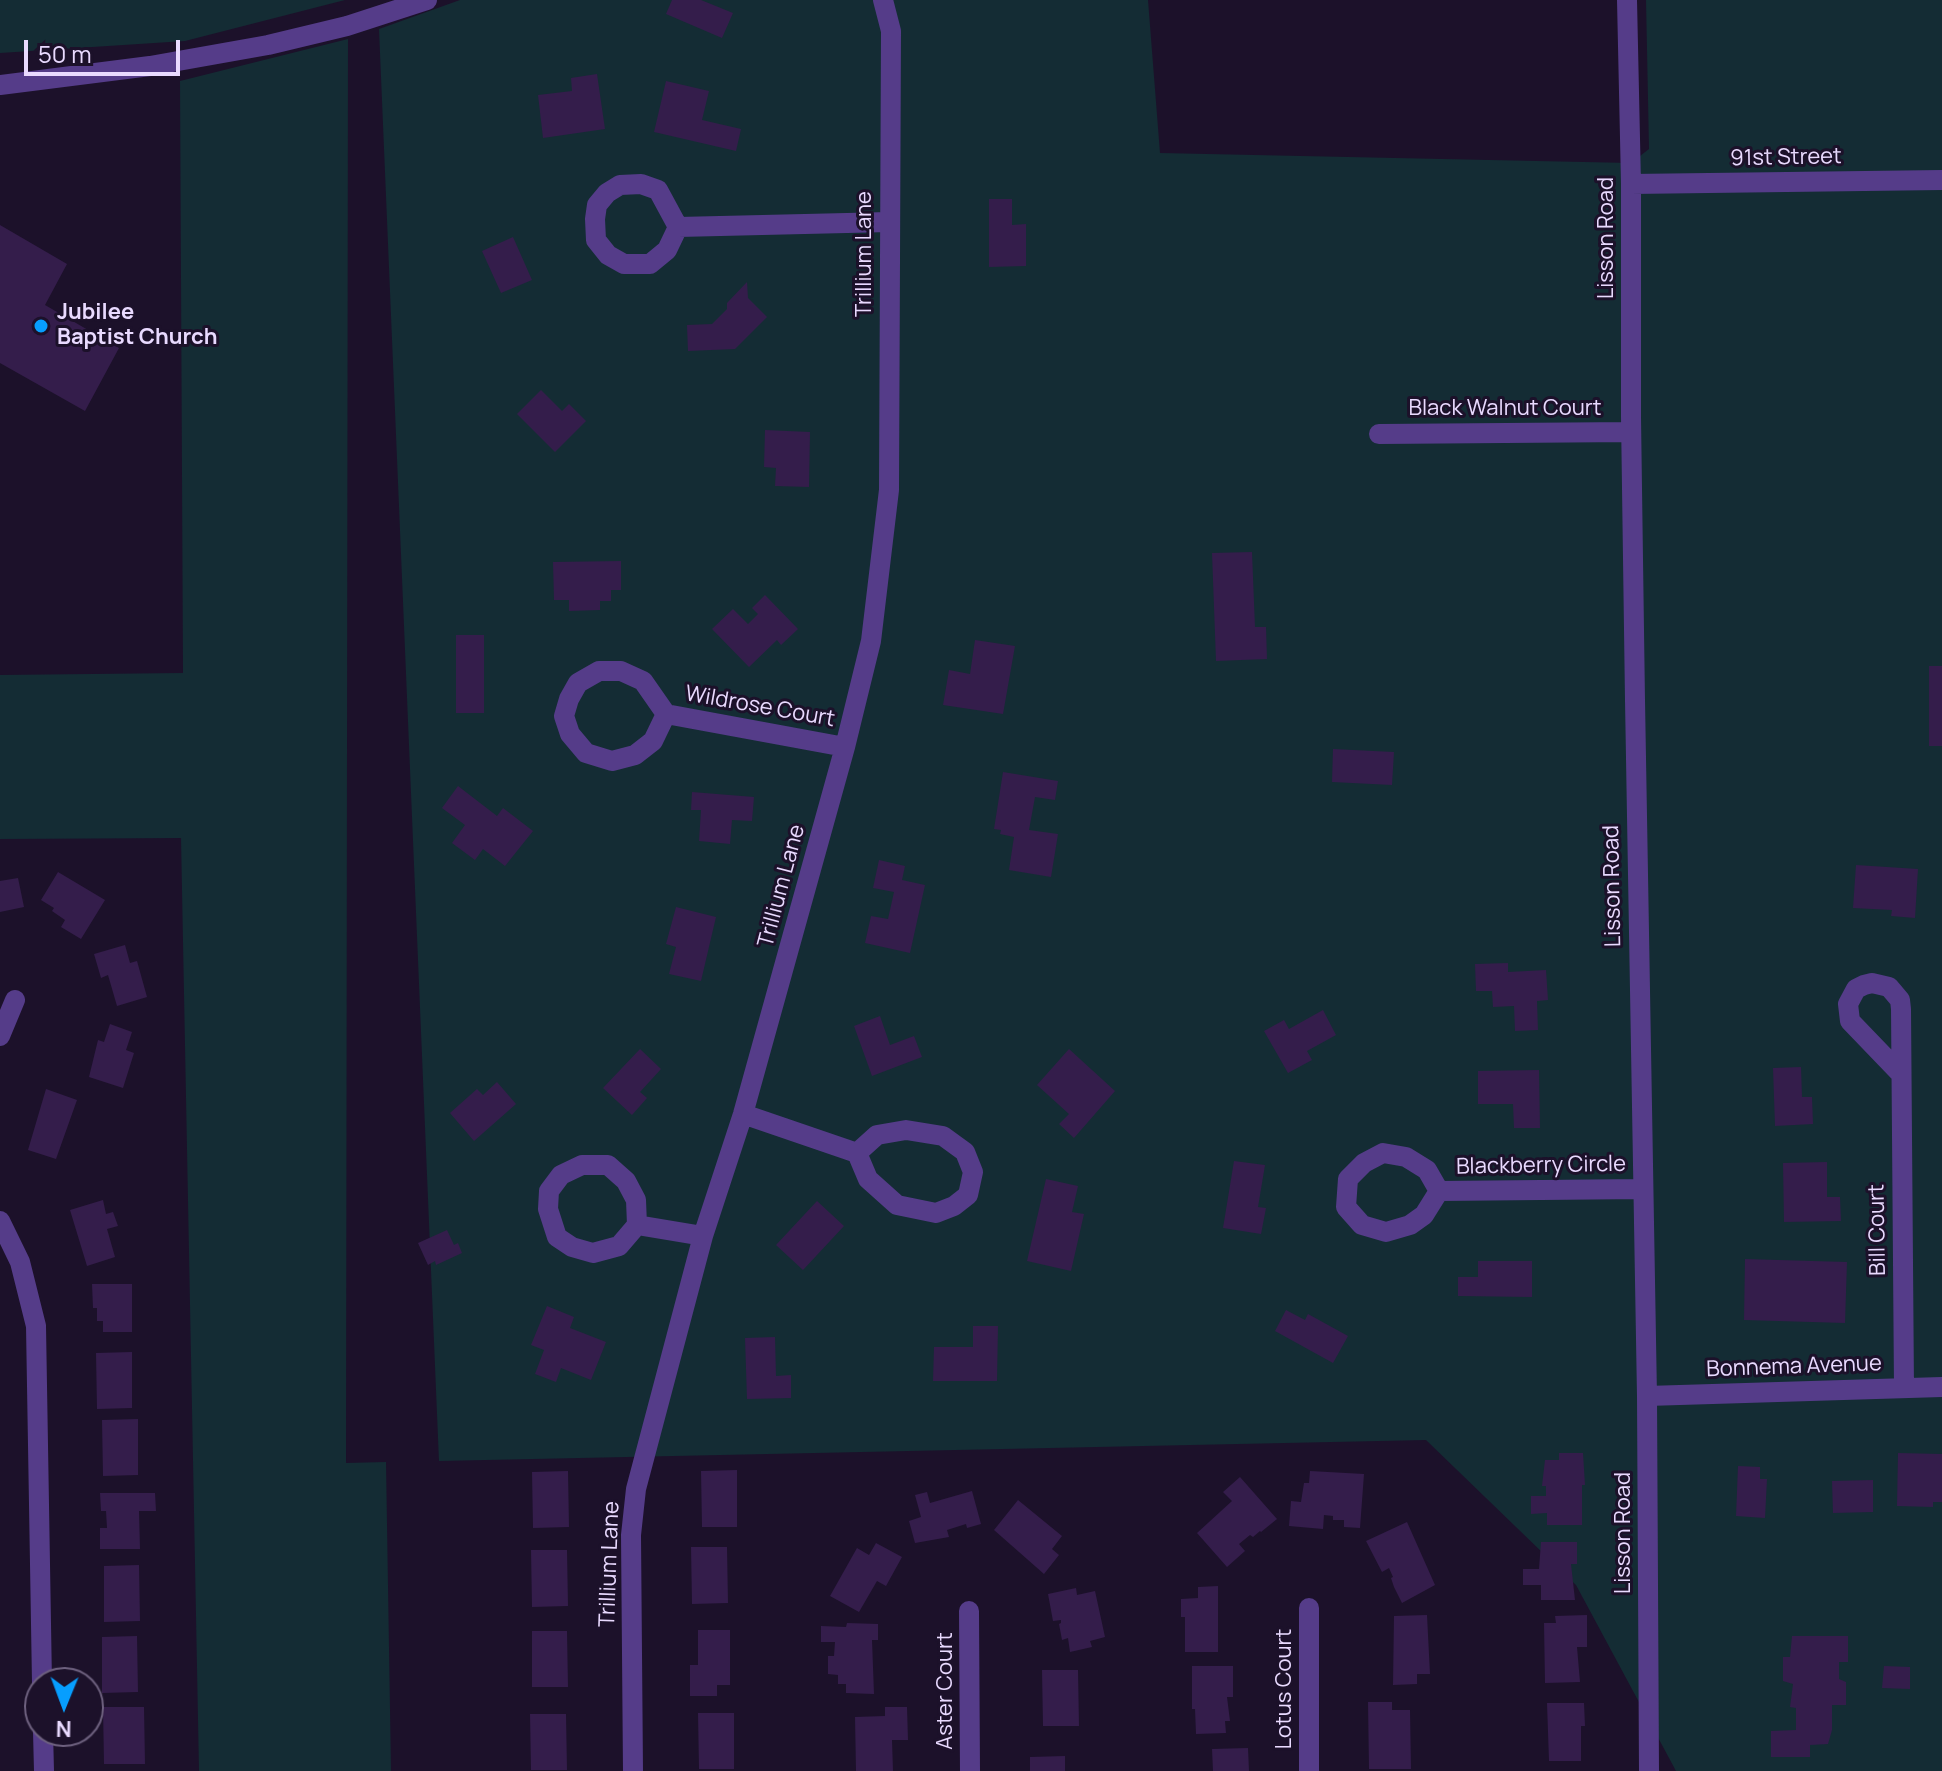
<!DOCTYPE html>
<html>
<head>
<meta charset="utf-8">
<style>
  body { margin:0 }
  #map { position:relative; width:1942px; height:1771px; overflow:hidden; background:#1c112a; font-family:Manrope,sans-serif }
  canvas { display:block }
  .north { position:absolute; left:24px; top:1667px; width:80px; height:80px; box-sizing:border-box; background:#1c112a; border:2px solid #6e617f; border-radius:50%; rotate:181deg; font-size:22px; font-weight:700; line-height:32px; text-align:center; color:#e9daff }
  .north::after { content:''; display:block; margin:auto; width:28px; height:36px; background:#079efe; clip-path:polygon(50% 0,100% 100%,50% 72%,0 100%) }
  .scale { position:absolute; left:24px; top:40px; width:156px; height:36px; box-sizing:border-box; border:4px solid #e9daff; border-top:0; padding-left:10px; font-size:24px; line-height:28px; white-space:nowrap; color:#e9daff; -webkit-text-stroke:6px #1c112a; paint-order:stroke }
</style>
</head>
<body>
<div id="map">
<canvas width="1942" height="1771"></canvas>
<div class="north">N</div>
<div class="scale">50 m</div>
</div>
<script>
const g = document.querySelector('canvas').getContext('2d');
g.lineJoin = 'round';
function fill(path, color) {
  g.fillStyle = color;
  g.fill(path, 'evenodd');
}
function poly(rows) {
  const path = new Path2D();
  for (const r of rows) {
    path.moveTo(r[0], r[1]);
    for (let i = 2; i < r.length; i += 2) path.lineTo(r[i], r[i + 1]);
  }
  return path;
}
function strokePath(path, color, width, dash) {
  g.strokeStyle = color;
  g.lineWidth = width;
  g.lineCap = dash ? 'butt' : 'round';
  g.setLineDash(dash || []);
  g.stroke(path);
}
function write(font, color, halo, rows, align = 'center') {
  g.font = font + ' Manrope,sans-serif';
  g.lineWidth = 6;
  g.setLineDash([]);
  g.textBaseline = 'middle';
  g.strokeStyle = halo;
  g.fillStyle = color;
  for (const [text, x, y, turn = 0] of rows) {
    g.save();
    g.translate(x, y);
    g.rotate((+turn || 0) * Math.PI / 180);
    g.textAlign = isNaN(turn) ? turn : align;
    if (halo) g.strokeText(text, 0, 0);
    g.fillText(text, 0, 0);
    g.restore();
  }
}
const green = poly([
  [0,0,345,0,185,41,0,53],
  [460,0,1148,0,1160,153,1631,163,1649,149,1646,0,1942,0,1942,1771,1676,1771,1576,1585,1426,1440,439,1461,379,29],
  [348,39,346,1463,386,1462,391,1771,199,1771,181,838,0,839,0,675,183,673,180,81]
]);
const building = poly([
  [672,0,701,0,733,13,722,38,666,14],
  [597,74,605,129,543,138,538,95,572,91,571,78],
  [666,81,709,91,702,120,741,129,736,151,654,132],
  [989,199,1012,199,1012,225,1026,224,1026,266,989,267],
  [0,225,67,264,45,305,119,348,85,411,0,363],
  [513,237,532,280,501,293,482,251],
  [747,282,748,298,767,317,735,349,688,351,687,325,712,324,727,309,727,303],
  [541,390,562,411,569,404,586,421,555,452,517,414],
  [765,430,810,432,809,487,775,486,776,468,764,467],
  [1252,552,1255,627,1266,627,1267,659,1216,661,1212,553],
  [621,561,621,590,611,590,611,601,600,601,600,610,569,611,569,600,554,600,553,562],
  [765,595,798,629,781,645,777,640,749,667,712,629,733,609,748,624,758,614,752,608],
  [456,635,484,635,484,713,456,713],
  [975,640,1015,646,1003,714,943,705,949,670,970,674],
  [1929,666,1942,666,1942,746,1929,746],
  [1333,749,1394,752,1392,785,1332,782],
  [1003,772,1058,781,1055,800,1035,797,1029,830,1058,834,1051,877,1009,870,1014,837,1000,834,1001,830,994,829],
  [458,786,497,816,503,808,533,831,505,866,483,849,475,860,452,843,465,825,442,808],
  [692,792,754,797,752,821,732,820,730,844,699,841,701,810,691,810],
  [879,860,905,866,902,880,925,885,910,953,865,943,871,916,888,919,894,892,873,888],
  [1856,865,1918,869,1915,918,1891,916,1892,910,1853,908],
  [58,872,105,900,81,939,61,927,65,920,52,911,54,908,41,900],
  [18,878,24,907,0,912,0,881],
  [676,907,716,917,701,981,669,974,676,947,666,944],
  [125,945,130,963,137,961,147,997,117,1006,108,975,101,978,94,954],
  [1508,963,1508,972,1546,970,1548,1000,1537,1001,1538,1030,1515,1031,1514,1006,1493,1007,1492,991,1476,991,1475,964],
  [1323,1010,1336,1035,1307,1051,1312,1060,1288,1073,1264,1031,1284,1020,1289,1029],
  [880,1016,890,1045,914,1036,922,1057,872,1076,854,1026],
  [110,1024,132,1032,126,1050,134,1053,123,1088,89,1077,98,1040,104,1042],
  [640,1049,661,1069,640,1092,647,1098,632,1115,603,1088],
  [1069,1049,1115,1091,1074,1138,1059,1124,1069,1114,1037,1085],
  [1801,1067,1802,1097,1812,1097,1813,1124,1775,1126,1773,1068],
  [1539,1070,1540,1128,1514,1128,1513,1104,1478,1104,1478,1071],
  [497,1082,516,1104,474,1141,450,1113,477,1089,483,1095],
  [46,1089,77,1100,56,1159,28,1150],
  [1234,1161,1265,1165,1258,1207,1266,1208,1261,1234,1223,1228],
  [1827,1162,1827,1197,1840,1197,1841,1221,1784,1222,1783,1163],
  [1046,1179,1078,1186,1072,1212,1084,1214,1071,1271,1027,1261],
  [103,1200,106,1214,113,1212,118,1226,107,1229,115,1257,87,1266,70,1210],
  [817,1201,844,1226,803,1270,776,1245],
  [447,1230,454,1245,458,1243,462,1253,436,1265,435,1261,428,1265,418,1243],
  [1745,1259,1847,1262,1845,1323,1744,1320],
  [1478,1261,1532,1261,1532,1297,1458,1296,1458,1277,1478,1277],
  [92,1284,132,1284,132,1332,103,1332,103,1321,97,1321,97,1308,93,1308],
  [547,1306,574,1317,570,1328,606,1342,591,1380,561,1368,556,1382,535,1374,544,1350,531,1345],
  [1286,1310,1305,1320,1308,1314,1348,1336,1333,1363,1275,1331],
  [973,1326,998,1326,997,1381,933,1381,934,1347,973,1347],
  [775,1337,776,1376,791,1375,791,1398,747,1399,745,1338],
  [132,1352,132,1408,97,1409,96,1353],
  [138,1419,138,1475,103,1476,102,1420],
  [1559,1453,1583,1453,1585,1485,1582,1485,1582,1525,1547,1525,1547,1513,1531,1514,1531,1496,1546,1496,1546,1486,1542,1486,1545,1460,1559,1460],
  [1898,1453,1942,1454,1942,1502,1933,1502,1933,1507,1897,1506],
  [1738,1466,1760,1467,1760,1479,1767,1479,1765,1518,1736,1516],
  [737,1470,737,1527,702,1527,701,1471],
  [568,1471,569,1527,533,1528,532,1472],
  [1310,1471,1364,1474,1360,1528,1344,1527,1344,1520,1333,1520,1333,1516,1324,1515,1323,1529,1289,1526,1291,1501,1301,1502,1304,1483,1309,1483],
  [1240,1477,1277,1519,1261,1532,1260,1531,1253,1537,1250,1535,1239,1544,1245,1551,1227,1567,1197,1533,1232,1501,1223,1492],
  [1873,1480,1873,1512,1833,1513,1832,1481],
  [972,1491,981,1524,967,1528,966,1524,947,1530,949,1537,915,1543,909,1521,921,1517,915,1495,927,1492,930,1503],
  [100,1493,155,1493,156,1511,139,1511,140,1549,100,1549,100,1528,107,1528,106,1511,101,1511],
  [1018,1500,1062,1536,1052,1549,1059,1555,1044,1574,994,1530],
  [1407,1522,1435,1585,1402,1603,1394,1587,1391,1578,1393,1577,1389,1568,1382,1572,1366,1541],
  [1541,1542,1577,1542,1577,1564,1571,1564,1575,1600,1541,1600,1541,1585,1523,1585,1523,1569,1539,1569],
  [876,1543,902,1557,886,1586,877,1581,859,1612,830,1596,857,1548,869,1555],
  [691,1547,727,1547,728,1603,692,1604],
  [531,1550,567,1550,568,1606,532,1607],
  [139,1565,140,1621,104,1622,104,1566],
  [1218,1586,1218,1652,1185,1652,1185,1617,1181,1617,1181,1599,1198,1598,1198,1587],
  [1076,1588,1077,1595,1095,1591,1105,1637,1090,1641,1092,1647,1070,1652,1068,1638,1062,1640,1059,1624,1061,1623,1061,1620,1053,1621,1048,1594],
  [1427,1615,1430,1674,1417,1674,1417,1684,1393,1685,1394,1616],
  [1587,1615,1587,1647,1577,1647,1580,1682,1545,1683,1544,1623,1556,1623,1555,1616],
  [847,1623,878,1624,878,1640,872,1640,874,1694,846,1693,846,1684,838,1684,838,1675,828,1674,828,1656,834,1656,835,1642,821,1642,821,1626,846,1627],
  [698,1630,730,1630,730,1685,717,1685,717,1696,690,1696,690,1665,698,1665],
  [532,1631,567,1631,568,1687,532,1687],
  [137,1636,138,1692,102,1693,102,1637],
  [1792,1636,1848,1636,1848,1662,1839,1662,1839,1679,1846,1682,1846,1705,1832,1705,1832,1730,1828,1744,1810,1745,1810,1757,1771,1757,1771,1731,1796,1730,1796,1708,1790,1707,1793,1684,1783,1681,1783,1657,1790,1657],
  [1192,1666,1233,1666,1233,1697,1227,1697,1230,1721,1225,1721,1226,1733,1196,1734,1195,1709,1192,1709],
  [1884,1666,1910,1667,1910,1689,1882,1688],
  [1042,1670,1078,1670,1079,1726,1043,1726],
  [1368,1702,1392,1702,1392,1710,1410,1710,1411,1769,1369,1769],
  [1547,1703,1584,1703,1585,1726,1581,1726,1581,1761,1549,1761],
  [103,1707,144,1707,145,1764,104,1764],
  [885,1707,907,1707,908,1740,892,1740,893,1771,856,1771,855,1717,885,1716],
  [698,1713,734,1713,734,1769,699,1769],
  [530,1714,566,1714,567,1770,531,1770],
  [1248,1748,1249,1771,1213,1771,1212,1749],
  [1065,1756,1065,1771,1030,1771,1030,1757]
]);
const minor = poly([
  [1627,0,1631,184,1631,417,1635,700,1647,1396,1649,1771],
  [0,85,150,66,268,45,347,26,427,0],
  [1631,184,1942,180],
  [678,227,667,250,650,264,624,264,608,255,596,240,595,219,597,205,607,193,620,185,641,184,658,190,678,227,889,222],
  [1379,434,1631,432],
  [666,714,643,681,621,671,599,671,578,683,569,699,564,716,570,734,586,753,612,761,635,755,653,741,666,714,845,747],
  [0,1036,15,1000],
  [1900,1073,1850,1021,1848,1004,1856,989,1864,985,1872,983,1889,987,1900,1000,1901,1009,1904,1388],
  [743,1114,857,1153,868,1179,897,1205,936,1213,954,1206,968,1195,973,1172,965,1152,943,1136,906,1130,877,1135,857,1153],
  [1439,1191,1427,1170,1406,1157,1383,1153,1364,1163,1348,1179,1346,1207,1362,1225,1386,1232,1410,1225,1424,1215,1439,1191,1643,1189],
  [0,1221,20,1262,36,1326,42,1683],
  [637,1225,636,1200,626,1181,608,1165,582,1165,561,1175,549,1191,548,1209,557,1237,572,1247,593,1253,619,1246,637,1225,703,1236],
  [1647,1396,1942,1387],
  [969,1611,970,1771],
  [43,1731,44,1771],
  [633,1771,631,1535,636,1489,703,1236,743,1114,845,747,871,641,889,490,891,31,883,0],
  [1309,1771,1309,1608]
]);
const markers = [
  [41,326,8,"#079efe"]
];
const streetNames = [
  ["91st Street",1786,158,-1],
  ["Lisson Road",1607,238,-90],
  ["Trillium Lane",865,254,-90],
  ["Black Walnut Court",1505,409],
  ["Wildrose Court",760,707,10],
  ["Trillium Lane",782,886,-75],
  ["Lisson Road",1613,886,-91],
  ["Blackberry Circle",1541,1166,-1],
  ["Bill Court",1878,1230,-91],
  ["Bonnema Avenue",1794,1367,-2],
  ["Lisson Road",1624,1533,-90],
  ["Trillium Lane",610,1564,-88],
  ["Lotus Court",1285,1689,-90],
  ["Aster Court",946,1691,-90]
];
const poiNames = [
  ["Jubilee",57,313],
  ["Baptist Church",57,338]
];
fill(green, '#142c34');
fill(building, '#341d4b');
strokePath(minor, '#553c89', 20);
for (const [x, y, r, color] of markers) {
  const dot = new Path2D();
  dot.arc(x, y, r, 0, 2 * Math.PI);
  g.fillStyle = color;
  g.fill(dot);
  strokePath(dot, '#1c112a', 3);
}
write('22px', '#e9daff', '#1c112a', streetNames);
write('bold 22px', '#e9daff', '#1c112a', poiNames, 'left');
</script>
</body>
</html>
